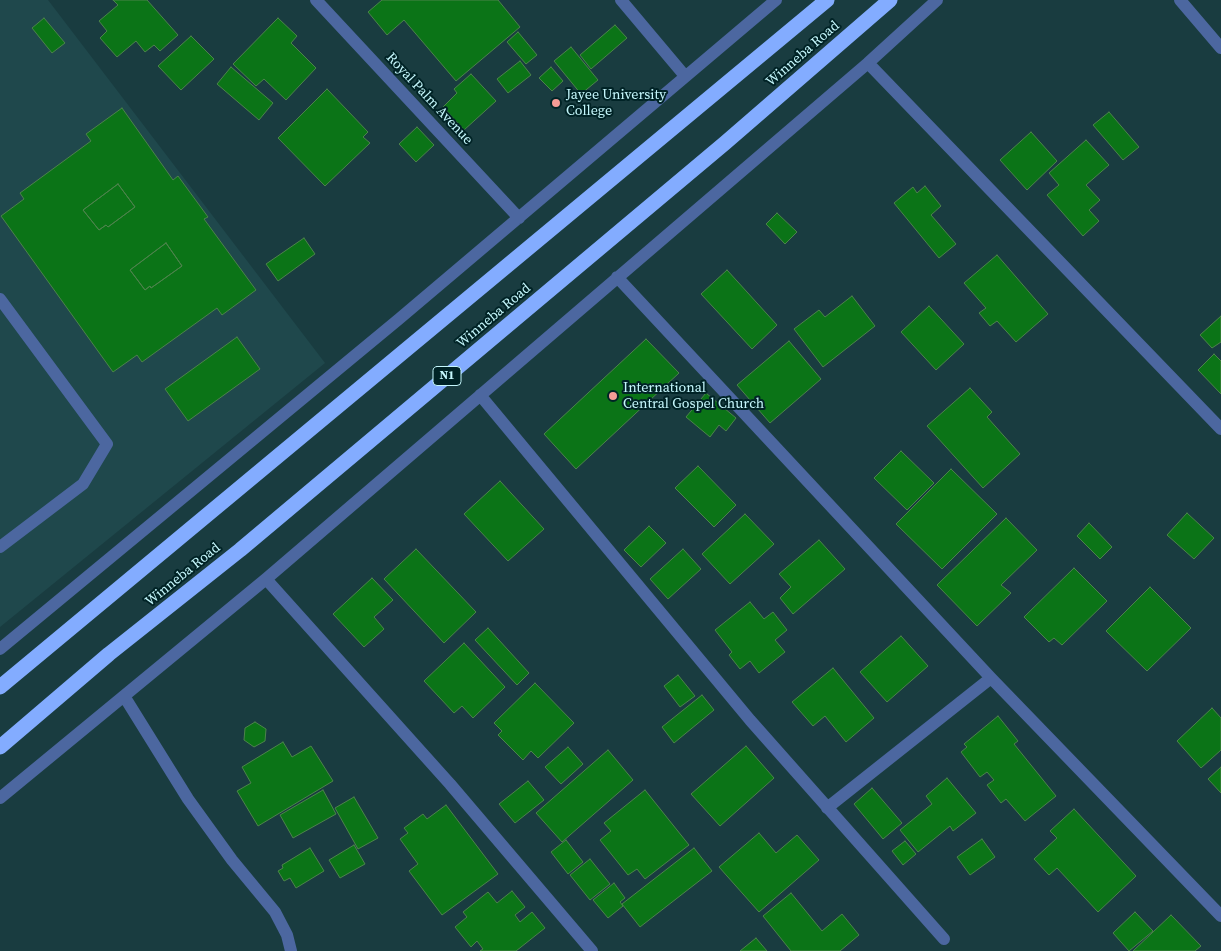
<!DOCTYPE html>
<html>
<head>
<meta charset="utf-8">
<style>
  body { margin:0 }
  canvas { display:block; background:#193c40 }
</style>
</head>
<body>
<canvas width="1221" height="951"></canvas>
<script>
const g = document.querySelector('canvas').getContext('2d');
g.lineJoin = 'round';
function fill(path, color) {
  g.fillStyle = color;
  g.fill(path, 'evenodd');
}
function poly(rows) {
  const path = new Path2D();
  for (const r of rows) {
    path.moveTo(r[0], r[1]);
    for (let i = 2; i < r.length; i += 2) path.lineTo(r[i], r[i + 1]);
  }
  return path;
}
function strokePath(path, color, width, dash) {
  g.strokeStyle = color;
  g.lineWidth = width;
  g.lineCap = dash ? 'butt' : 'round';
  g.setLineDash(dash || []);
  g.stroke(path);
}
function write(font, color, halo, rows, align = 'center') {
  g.font = font + ' "Source Serif 4",serif';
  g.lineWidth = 4;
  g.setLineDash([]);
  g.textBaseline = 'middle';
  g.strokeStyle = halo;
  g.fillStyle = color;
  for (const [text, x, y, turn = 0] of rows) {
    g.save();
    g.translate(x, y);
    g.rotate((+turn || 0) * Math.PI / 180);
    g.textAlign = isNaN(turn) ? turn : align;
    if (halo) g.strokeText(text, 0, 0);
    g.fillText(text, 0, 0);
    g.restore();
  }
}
const built = poly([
  [0,0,48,0,325,363,0,627]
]);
const building = poly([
  [113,0,147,0,178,35,160,51,154,45,145,52,136,41,117,57,100,38,107,31,99,21,118,5,113,0],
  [382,0,498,0,520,27,456,81,404,20,387,35,368,12,382,0],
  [44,18,65,43,52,53,32,28,44,18],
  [278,18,297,36,291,43,316,68,286,100,264,79,256,86,233,64,278,18],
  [615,25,627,38,591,69,580,55,615,25],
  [518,32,537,55,526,64,507,42,518,32],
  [191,36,214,59,181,90,158,66,191,36],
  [571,47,598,80,581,94,554,61,571,47],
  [520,61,531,75,508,93,497,79,520,61],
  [231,67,273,103,259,120,217,84,231,67],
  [551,67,563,81,552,91,539,78,551,67],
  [471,74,496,101,464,130,443,107,457,93,454,89,471,74],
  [327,89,368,132,363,137,370,143,325,186,278,138,327,89],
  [122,108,173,180,178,176,208,217,204,219,256,290,222,315,217,308,142,362,137,355,113,372,1,216,24,199,20,193,91,141,86,134,122,108],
  [118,184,135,207,108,227,106,225,99,230,83,210,118,184],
  [166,243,182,266,151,288,150,286,145,290,130,270,166,243],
  [1109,112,1139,147,1123,160,1093,125,1109,112],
  [417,127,434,145,416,162,399,144,417,127],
  [1031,132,1057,161,1027,190,1000,160,1031,132],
  [1086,140,1109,165,1086,185,1100,200,1089,210,1099,221,1083,236,1047,195,1059,185,1049,173,1086,140],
  [118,184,135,207,108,227,106,225,99,230,83,210,118,184],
  [925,186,941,206,931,215,956,244,939,258,894,203,913,187,917,193,925,186],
  [777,213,797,232,785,244,766,224,777,213],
  [304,238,315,254,278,281,266,264,304,238],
  [166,243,182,266,151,288,150,286,145,290,130,270,166,243],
  [997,255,1048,314,1016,342,997,321,990,326,979,313,986,308,964,283,997,255],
  [727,270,777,325,752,349,701,294,727,270],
  [852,296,875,326,823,367,794,329,819,310,825,317,852,296],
  [929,306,964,344,936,370,901,332,929,306],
  [1221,316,1221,342,1212,348,1200,335,1221,316],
  [237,337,260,369,188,421,165,389,237,337],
  [646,339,679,373,576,469,544,434,646,339],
  [789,341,821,379,770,423,737,385,789,341],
  [1214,354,1221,361,1221,394,1198,370,1214,354],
  [970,388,992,412,987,417,1020,454,983,488,927,426,970,388],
  [706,393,736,418,726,431,719,425,710,437,686,417,706,393],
  [901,451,934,483,907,510,874,478,901,451],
  [698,466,736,505,714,527,675,488,698,466],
  [951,469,997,514,942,569,896,524,951,469],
  [500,481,544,529,508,561,464,514,500,481],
  [1187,513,1214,538,1194,559,1167,535,1187,513],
  [745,514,774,544,730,584,702,554,745,514],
  [1006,518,1037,550,1001,585,1011,593,977,626,937,585,1006,518],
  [1089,523,1112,547,1100,559,1077,536,1089,523],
  [649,526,666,543,641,567,624,550,649,526],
  [819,540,845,569,793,614,780,598,791,587,779,574,819,540],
  [416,549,476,612,444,643,384,579,416,549],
  [683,549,701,569,668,599,650,579,683,549],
  [1074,568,1107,601,1062,645,1054,638,1049,642,1024,617,1074,568],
  [372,578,393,600,374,617,384,629,364,647,333,614,372,578],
  [1150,587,1191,628,1147,671,1106,631,1150,587],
  [750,602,764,619,773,612,787,630,775,640,785,652,759,673,750,661,740,669,729,655,732,652,715,630,750,602],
  [488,628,529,673,517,685,475,640,488,628],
  [901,636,928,666,887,702,860,672,901,636],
  [464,643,505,687,473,718,462,706,454,713,424,681,464,643],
  [833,668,874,718,846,742,825,716,813,726,792,702,833,668],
  [678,675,695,696,680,707,664,686,678,675],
  [535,683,574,723,538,758,531,751,523,760,498,735,502,731,494,723,535,683],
  [702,695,714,710,674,743,662,727,702,695],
  [1212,708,1221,718,1221,750,1201,768,1177,741,1212,708],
  [998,716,1018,741,1014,744,1056,796,1025,821,1006,799,1001,803,987,785,994,780,987,772,980,777,961,752,967,747,964,744,998,716],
  [255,722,266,729,265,741,254,747,244,740,245,728,255,722],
  [283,742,292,757,311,746,333,781,258,826,237,791,251,783,242,767,283,742],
  [746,746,774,778,720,826,691,794,746,746],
  [568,747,583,764,561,784,545,767,568,747],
  [608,750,633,780,562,842,536,813,608,750],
  [1221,767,1221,793,1208,779,1221,767],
  [947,778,976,813,953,831,950,826,918,852,900,830,932,804,926,796,947,778],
  [528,781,544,800,515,823,499,804,528,781],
  [872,788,902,823,883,839,854,804,872,788],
  [323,790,336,814,293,838,280,815,323,790],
  [645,790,689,845,645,879,637,869,628,875,600,840,611,831,604,823,645,790],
  [354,797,378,838,358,849,335,808,354,797],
  [446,805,498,874,442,915,409,871,418,864,400,839,408,833,404,828,423,814,427,819,446,805],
  [1074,809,1136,876,1098,912,1057,868,1049,875,1034,859,1057,838,1050,831,1074,809],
  [759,833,776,853,797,835,819,860,759,912,719,867,759,833],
  [982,839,995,857,970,875,957,857,982,839],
  [566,840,583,862,568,874,551,852,566,840],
  [905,841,916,854,903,865,892,851,905,841],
  [354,845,365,864,340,878,329,860,354,845],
  [310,848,324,871,296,888,290,878,284,881,278,871,283,868,282,865,310,848],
  [694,848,712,871,640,927,622,904,694,848],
  [590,859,610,884,590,900,570,875,590,859],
  [614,883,625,898,620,902,623,906,608,918,593,900,614,883],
  [512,891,525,907,515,915,520,922,532,912,545,928,516,951,480,951,483,949,477,941,471,947,455,927,467,917,463,912,488,892,497,903,512,891],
  [791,893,822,931,842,914,859,935,840,951,791,951,763,916,791,893],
  [1135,912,1153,931,1129,951,1113,933,1135,912],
  [1171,915,1201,946,1195,951,1133,951,1171,915],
  [756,938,767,951,740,951,756,938]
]);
const minor = poly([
  [316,0,519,218],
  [621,0,685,76],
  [1180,0,1221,48],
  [868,63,1221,429],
  [617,277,991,678,1221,916],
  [0,299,107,444,83,484,0,547],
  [480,395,750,720,944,939],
  [266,579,450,784,592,951],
  [0,649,399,319,776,0],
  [124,696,188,799,232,860,275,912,287,935,291,951],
  [0,798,266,579,868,63,937,0],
  [827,808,991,678]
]);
const highway = poly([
  [0,687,827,0],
  [0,747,109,654,240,550,725,143,890,0]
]);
const markers = [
  [556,103,5,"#f59c96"],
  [613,396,5,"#f59c96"]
];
const shields = [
  [447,376,28]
];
const shieldNames = [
  ["N1",447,376]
];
const streetNames = [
  ["Winneba Road",803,54,-41],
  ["Royal Palm Avenue",429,99,47],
  ["Winneba Road",494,316,-40],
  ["Winneba Road",183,575,-39]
];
const poiNames = [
  ["Jayee University",566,95],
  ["College",566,111],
  ["International",623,388],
  ["Central Gospel Church",623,404]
];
fill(built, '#1f484c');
fill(building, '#0b7417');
strokePath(building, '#4c834b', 1);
strokePath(minor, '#4c67a0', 12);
strokePath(highway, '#83acff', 15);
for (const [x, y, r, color] of markers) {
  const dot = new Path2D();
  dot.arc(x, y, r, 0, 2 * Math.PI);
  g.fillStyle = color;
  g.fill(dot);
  strokePath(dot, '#002326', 2);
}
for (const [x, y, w] of shields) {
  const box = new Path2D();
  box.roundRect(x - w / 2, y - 9.5, w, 19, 4);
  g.fillStyle = '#002326';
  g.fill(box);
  strokePath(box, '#c5f7fc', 1);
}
write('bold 12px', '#c5f7fc', null, shieldNames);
write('14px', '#c5f7fc', '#002326', streetNames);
write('14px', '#c5f7fc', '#002326', poiNames, 'left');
</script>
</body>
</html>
